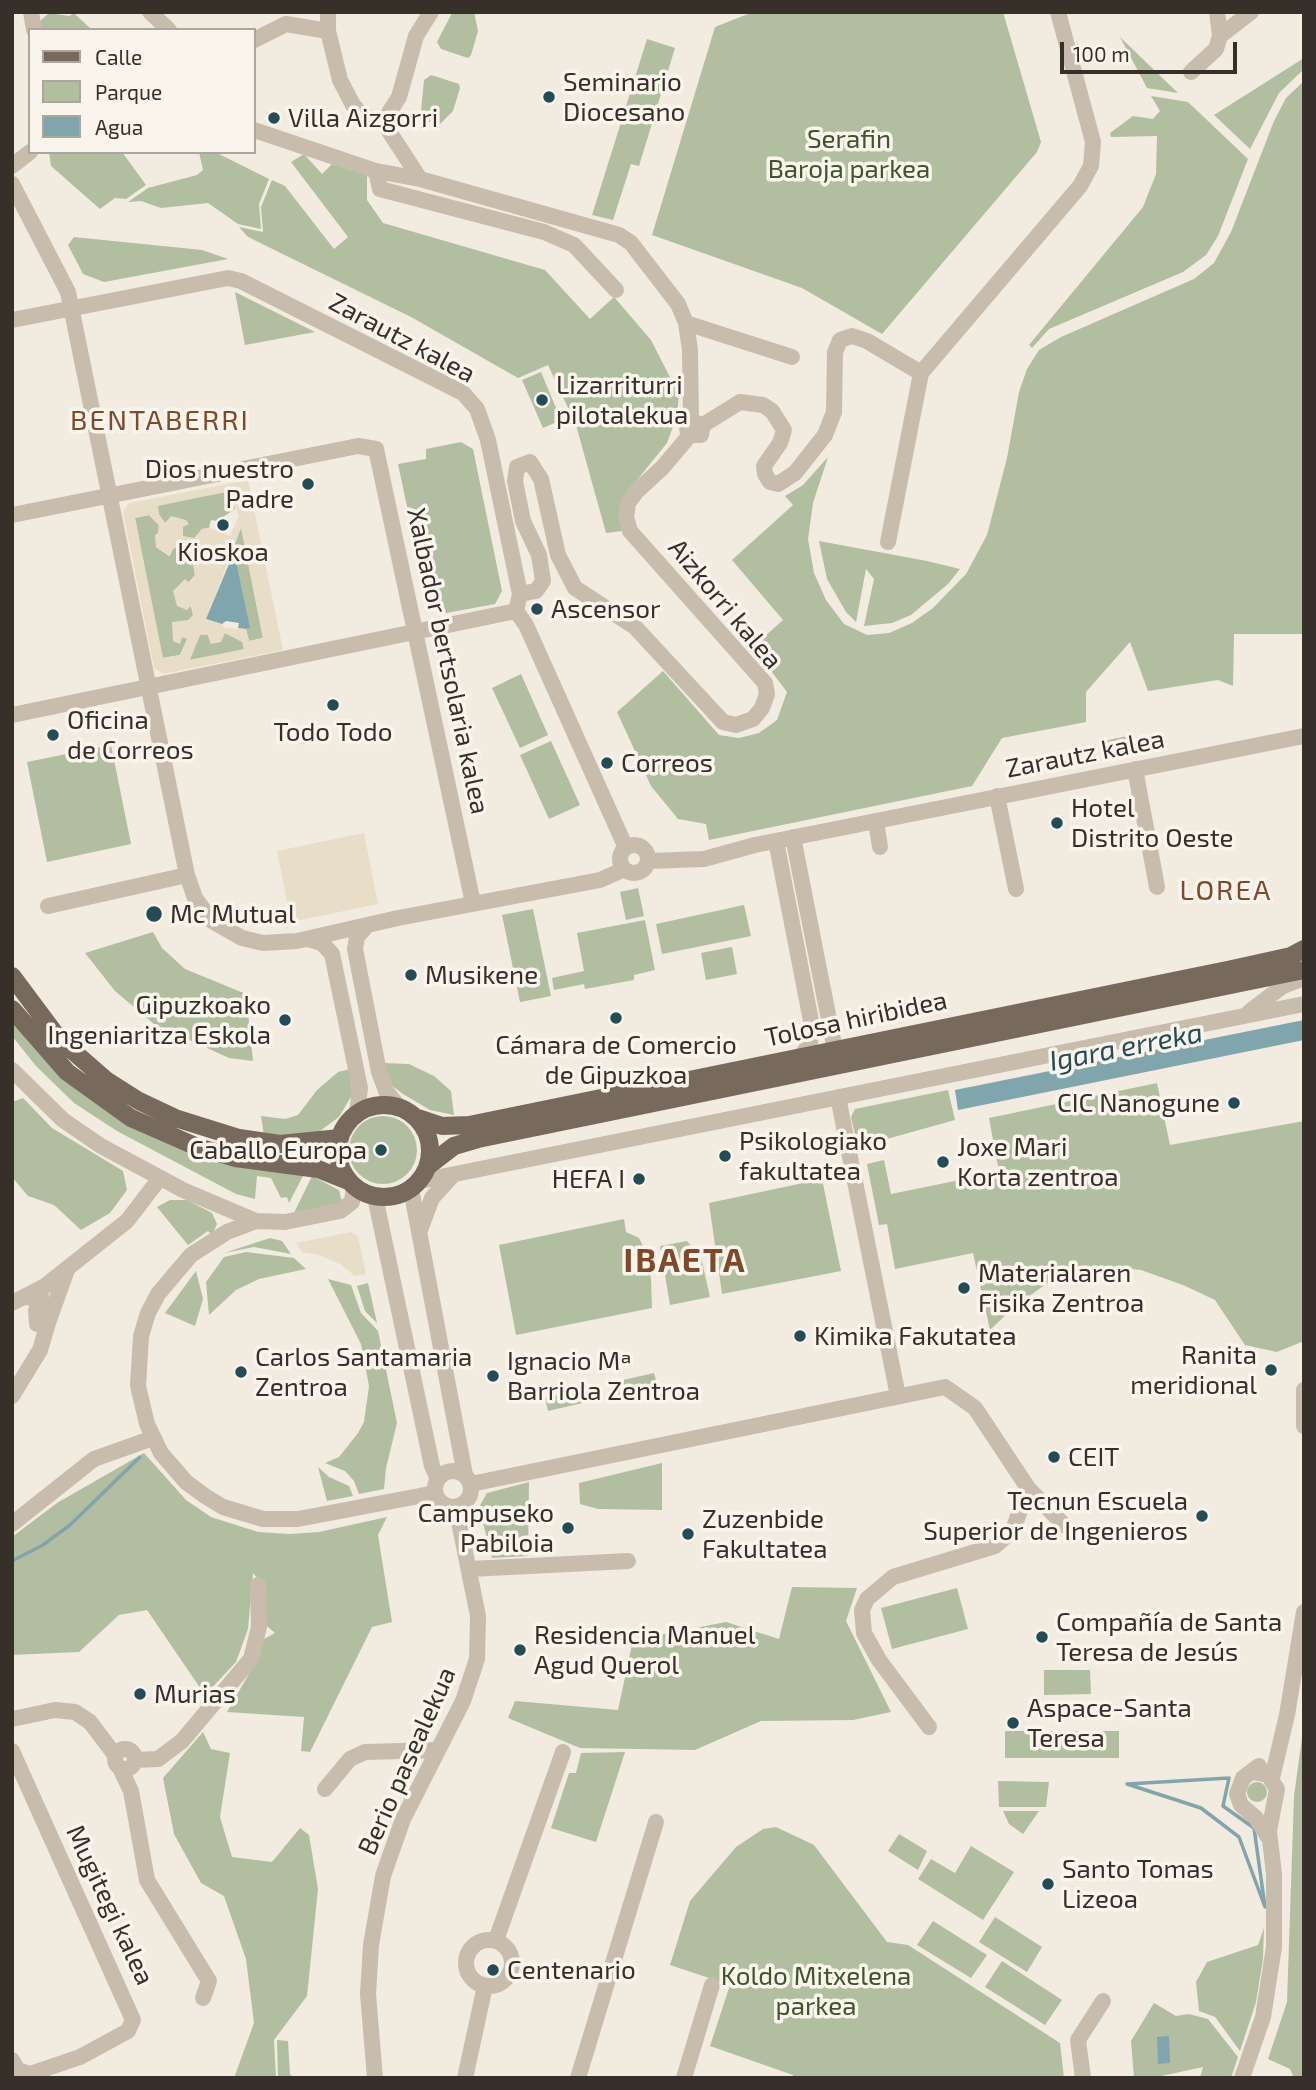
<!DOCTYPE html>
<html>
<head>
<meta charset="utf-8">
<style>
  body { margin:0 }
  #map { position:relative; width:1316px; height:2090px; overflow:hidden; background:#f1ebe0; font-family:"Exo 2",sans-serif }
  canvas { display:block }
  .frame { position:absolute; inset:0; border:14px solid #37302a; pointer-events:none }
  .legend { position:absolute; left:28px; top:28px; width:228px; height:126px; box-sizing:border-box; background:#f9f4ec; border:2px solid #aba69e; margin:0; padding:9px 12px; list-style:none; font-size:21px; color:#37302a }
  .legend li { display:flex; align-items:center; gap:14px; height:35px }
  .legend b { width:35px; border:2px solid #aba69e }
  .scale { position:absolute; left:1060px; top:42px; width:177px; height:32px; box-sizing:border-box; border:4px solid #37302a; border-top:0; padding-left:9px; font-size:21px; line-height:24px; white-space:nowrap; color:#37302a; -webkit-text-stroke:5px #f9f4ec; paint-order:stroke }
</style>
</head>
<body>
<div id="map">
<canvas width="1316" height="2090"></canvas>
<div class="frame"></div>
<ul class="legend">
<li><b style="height:9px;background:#78695d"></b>Calle</li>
<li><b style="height:19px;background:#b1bfa0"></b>Parque</li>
<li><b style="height:19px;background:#81a5ac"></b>Agua</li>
</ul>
<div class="scale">100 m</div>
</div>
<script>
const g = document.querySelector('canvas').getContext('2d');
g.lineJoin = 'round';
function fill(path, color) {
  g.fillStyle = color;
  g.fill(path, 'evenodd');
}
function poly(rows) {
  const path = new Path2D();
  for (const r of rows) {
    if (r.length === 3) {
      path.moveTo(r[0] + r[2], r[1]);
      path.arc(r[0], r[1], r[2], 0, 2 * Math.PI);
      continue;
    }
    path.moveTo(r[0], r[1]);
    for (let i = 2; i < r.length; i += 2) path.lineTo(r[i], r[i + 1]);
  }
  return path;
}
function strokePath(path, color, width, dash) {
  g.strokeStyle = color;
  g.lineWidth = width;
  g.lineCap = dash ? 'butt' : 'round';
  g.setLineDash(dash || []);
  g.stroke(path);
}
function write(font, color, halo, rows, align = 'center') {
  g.font = font + ' "Exo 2",sans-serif';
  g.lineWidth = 7;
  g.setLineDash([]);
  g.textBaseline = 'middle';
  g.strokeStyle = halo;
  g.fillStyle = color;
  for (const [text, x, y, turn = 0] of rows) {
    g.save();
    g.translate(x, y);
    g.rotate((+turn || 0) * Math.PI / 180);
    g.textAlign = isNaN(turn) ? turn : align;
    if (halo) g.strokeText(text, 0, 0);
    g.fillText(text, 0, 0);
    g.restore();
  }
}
const green = poly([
  [474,12,478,31,471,55,468,58,441,49,437,42,452,13],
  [753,12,1003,12,1041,142,1037,152,882,334,802,288,652,235,715,27],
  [49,13,69,16,74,13,92,30,38,30,39,22],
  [1120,37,1178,93,1147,88],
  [647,39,675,48,639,166,631,164,613,220,592,215],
  [1304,58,1304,69,1279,93,1250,149,1214,115],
  [431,75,459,84,460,88,453,111,439,125,424,120,421,111,424,80],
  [1304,81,1304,634,1234,634,1233,686,1218,680,1148,691,1130,642,1086,692,1086,722,1002,738,972,786,709,840,706,824,678,819,651,786,617,712,663,671,719,735,739,738,759,733,777,720,787,692,753,647,783,620,732,560,793,505,785,496,803,485,828,457,813,503,808,539,814,573,826,600,844,624,867,635,889,633,912,623,933,608,966,574,987,535,1007,458,1019,392,1027,369,1039,350,1061,337,1194,279,1214,263,1231,232,1274,121,1286,98],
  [1151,96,1188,102,1248,159,1218,236,1206,255,1183,272,1049,329,1032,348,1029,345,1143,207,1156,174,1157,136,1111,137,1110,133,1133,116,1153,119,1160,111],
  [49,152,122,152,146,185,126,199,115,198,100,209,51,166],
  [199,152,215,152,269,179,259,204,261,229,238,224,208,203,161,208,141,201,128,202,148,188,197,175,203,170],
  [304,154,322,174,334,162,367,172,367,200,383,223,545,270,590,319,614,297,651,340,679,395,677,416,667,443,625,495,622,531,606,533,576,425,548,365,518,378,411,317,248,237,239,227,263,232,261,207,272,180,285,186,334,249,348,237,291,162],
  [74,237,202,250,228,259,104,282,83,274,68,245],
  [235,292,315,332,245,345],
  [541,372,561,420,543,428,522,380],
  [461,442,473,449,502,591,495,604,441,614,428,606,398,464,426,459,426,449],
  [231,491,235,509,217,521,211,520,209,528,202,529,195,539,183,537,183,527,169,520,165,523,158,514,158,505],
  [149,515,159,525,156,547,169,556,173,549,181,545,192,556,195,575,188,583,185,580,193,615,181,637,188,638,180,655,162,658,135,518],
  [241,527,263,638,249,641,246,629,249,628,233,548],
  [819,541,927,561,960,569,948,584,911,615,892,623,864,626,874,579,866,569,856,622,846,612,827,579],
  [225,633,243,642,244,650,189,660,200,635],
  [521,674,548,735,520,748,492,688],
  [1132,735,1134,748,1107,753,1104,741],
  [551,741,580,805,549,819,520,755],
  [111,745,131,844,47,862,27,762],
  [638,888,644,916,626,920,620,892],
  [744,905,751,936,662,954,656,924],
  [533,909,551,996,520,1002,502,915],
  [645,920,655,970,634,975,634,980,585,989,584,984,554,990,552,978,584,971,577,933],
  [153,932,162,948,185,969,246,994,253,1061,229,1058,154,1024,115,991,85,953],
  [732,947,737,974,706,980,701,953],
  [12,1019,128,1123,303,1176,289,1203,287,1197,281,1198,271,1178,257,1176,255,1199,236,1194,117,1131,74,1103,36,1066,12,1036],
  [383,1063,409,1064,434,1076,451,1091,454,1115,430,1110,403,1094,391,1085],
  [351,1069,352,1095,339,1117,320,1131,302,1137,264,1135,261,1116,285,1119,298,1115,317,1090,338,1072],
  [1157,1083,1170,1145,1304,1121,1304,1341,1277,1352,1245,1345,1215,1300,1183,1285,1141,1270,1098,1266,1052,1280,1015,1306,990,1330,973,1253,895,1269,887,1224,879,1225,867,1164,884,1160,891,1194,999,1172,989,1118],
  [948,1090,955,1120,858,1147,851,1117,855,1109],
  [23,1098,52,1128,123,1171,127,1190,110,1213,81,1230,54,1205,28,1196,12,1177,12,1102],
  [383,1150,34],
  [312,1176,339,1190,342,1202,338,1207,293,1215],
  [822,1179,841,1271,722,1294,709,1203],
  [170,1200,187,1200,212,1213,217,1224,212,1235,208,1231,188,1245,157,1207],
  [624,1219,626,1232,639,1238,645,1250,651,1279,652,1308,516,1335,499,1245],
  [270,1238,282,1241,291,1254,254,1247,224,1253],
  [687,1241,701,1257,710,1297,670,1305,660,1246],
  [246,1252,294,1258,306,1269,259,1279,236,1290,209,1315,206,1282,224,1257],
  [196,1271,203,1299,195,1326,165,1313],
  [328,1279,351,1285,361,1313,378,1331,397,1423,386,1468,384,1489,359,1494,354,1481,345,1471,325,1463,339,1457,358,1433,364,1422,369,1386,361,1344],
  [368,1283,377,1323,365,1311,357,1286],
  [654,1373,658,1388,617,1396,615,1386,624,1385,623,1380],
  [575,1391,576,1395,585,1393,587,1402,548,1411,545,1398],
  [144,1453,186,1500,211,1517,258,1532,290,1534,319,1532,387,1517,378,1535,392,1622,372,1627,310,1752,301,1751,304,1717,227,1712,254,1665,262,1640,275,1633,262,1622,263,1585,253,1573,248,1629,236,1662,205,1695,147,1610,119,1615,79,1652,12,1655,12,1537,57,1503],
  [662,1463,662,1510,598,1509,580,1504,579,1483],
  [318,1467,329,1477,349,1486,353,1496,327,1501],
  [529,1482,528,1556,492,1558,479,1507,487,1493],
  [792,1587,857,1588,846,1621,891,1712,853,1720,761,1721,695,1750,580,1748,508,1718,515,1701,618,1710,633,1640,726,1622,779,1639],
  [957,1588,968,1629,892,1649,881,1608],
  [1044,1670,1090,1670,1091,1694,1044,1695],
  [1304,1723,1304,2078,1294,2078,1290,2069,1268,2059,1287,2002,1294,1796],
  [1005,1731,1119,1731,1119,1758,1005,1758],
  [203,1732,211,1749,230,1753,220,1817,232,1857,272,1862,300,1828,309,1835,318,1889,307,1996,274,2040,276,2078,234,2078,254,2023,246,1959,224,1896,201,1883,174,1834,163,1778],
  [625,1752,596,1842,551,1828,569,1773,576,1773,581,1753],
  [998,1781,1049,1782,1046,1807,999,1807],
  [1257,1792,10],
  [1003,1811,1039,1811,1023,1834,1009,1824],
  [776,1827,814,1845,887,1942,908,1945,1060,2043,1064,2078,793,2078,793,2075,710,2046,730,1985,670,1965,690,1901,736,1847,763,1829],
  [899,1834,927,1851,918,1870,888,1851],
  [971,1846,1014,1872,983,1920,918,1879,931,1859,955,1873],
  [995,1917,1042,1947,1027,1972,979,1942],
  [933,1921,987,1955,971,1978,917,1945],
  [1264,1928,1263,1959,1256,2002,1240,2051,1215,2017,1199,2011,1196,1982,1207,1962,1258,1945],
  [1002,1961,1062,2000,1045,2025,985,1987],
  [1154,2003,1176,2016,1189,2014,1208,2019,1238,2057,1231,2078,1200,2078,1203,2067,1152,2078,1134,2078,1131,2041],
  [277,2040,288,2041,290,2074,294,2078,278,2078]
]);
const plaza = poly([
  [248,480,283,650,163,674,154,668,123,512,129,503],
  [230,491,239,516,230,536,209,528,202,529,194,538,183,536,183,527,189,524,186,520,171,516,165,523,159,514,158,506],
  [149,515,159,525,158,533,155,535,156,547,170,556,173,549,181,546,192,556,195,575,189,583,185,579,173,591,177,606,187,610,192,605,193,615,188,620,172,622,173,641,180,644,182,637,187,639,180,655,163,658,135,518],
  [241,528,263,638,249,641,246,629,225,628,222,624,206,620],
  [225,633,242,642,244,649,190,660,200,635,207,634,211,644,221,642],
  [364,833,378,904,291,922,277,851],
  [351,1232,358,1237,366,1274,355,1276,340,1264,319,1255,302,1252,296,1243]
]);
const water = poly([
  [234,552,250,628,246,629,238,628,239,623,226,621,222,624,206,619],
  [1304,1020,1304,1040,958,1110,955,1090],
  [1169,2036,1170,2063,1158,2064,1157,2037]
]);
const stream = poly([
  [12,1561,43,1545,70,1525,140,1457],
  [1229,1778,1223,1806,1254,1828,1265,1907,1239,1837,1201,1808,1127,1784,1229,1778]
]);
const minor = poly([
  [31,12,34,30],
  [150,12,169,30],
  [328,12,328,31,340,80,353,105,363,116,383,122],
  [1220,36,1251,12],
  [254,40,286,24,328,31],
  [1191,72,1216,49,1220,36,1217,12],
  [383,122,399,97,416,36,431,12],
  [383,122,420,179],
  [254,130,376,171,420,179,619,235,631,243,678,304,686,323,690,350,691,421,687,429,690,435,701,435,703,425,691,421],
  [12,166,30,152],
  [376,171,380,189,544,232,574,245,616,290],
  [12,184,68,292,187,875,195,898,212,921,242,938,263,943,297,941,398,918,600,880,618,872,622,866],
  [12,320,228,278,241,281,463,393,477,409,488,440,520,594,516,611],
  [686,323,792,357],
  [703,425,740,402,763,405,772,411,784,430,780,443,764,466,765,474,770,482,778,484,795,473,825,435,834,412,835,352,840,340,852,336,867,341,921,373],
  [12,515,358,446,376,449,473,903],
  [888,542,921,373,1080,186,1091,166,1093,142,1058,12],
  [520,594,536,591,543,581,539,555,523,521,515,481,517,467,530,462,541,479,558,555,575,588,635,627,723,722,736,725,753,719,762,708,767,694,765,683,630,531,626,517,628,503,637,491,662,468,690,435],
  [516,611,526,625,626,848],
  [12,715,516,611],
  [1135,769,1157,887],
  [997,796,1016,889],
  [876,821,880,847],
  [793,837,835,1050],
  [776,841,812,1026,810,1042,802,1056],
  [634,859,14],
  [648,861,704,859,755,845,1304,736],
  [48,906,187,875],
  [365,928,357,937,355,949,379,1072,386,1091,399,1107],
  [308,939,322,943,332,954,360,1088,357,1113],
  [1249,1012,1283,986,1304,978],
  [12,1070,63,1120,101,1146,183,1190,256,1221,285,1222,340,1211,352,1202,354,1186],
  [838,1097,898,1396],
  [420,1181,1304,1004],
  [411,1189,465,1475],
  [375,1197,432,1466,438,1479],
  [256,1221,227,1232,191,1255,158,1294,148,1313,141,1336,138,1386,147,1424,161,1453,186,1482,205,1496,223,1507,263,1519,298,1519,435,1493],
  [420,1230,432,1198,452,1176],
  [41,1294,36,1311,37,1324,49,1320,67,1270],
  [12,1303,45,1286,127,1221,160,1178],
  [1304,1390,1304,1426],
  [12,1396,40,1350,49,1320,46,1306,38,1299,26,1297],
  [453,1489,18],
  [471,1484,945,1387,975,1408,1028,1488,1065,1526],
  [12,1524,94,1459,153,1438],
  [470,1569,628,1561],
  [12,1719,55,1710,75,1712,90,1722,115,1755],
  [929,1727,879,1660,864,1633,862,1610,867,1599,893,1577,995,1546,1013,1530,1028,1488],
  [125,1759,10],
  [12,1751,133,2020,128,2031,80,2057,30,2074,18,2070,12,2060],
  [136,1760,158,1759,182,1741,251,1659,259,1627,258,1585],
  [1259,1766,1243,1778,1237,1794,1241,1805,1256,1818,1268,1837],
  [120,1768,131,1791,147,1880,209,1981,203,1998],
  [1272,1778,1287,1715,1304,1612],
  [325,1789,350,1759,365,1752,438,1750],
  [489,1963,23],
  [496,1940,563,1752],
  [375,2078,368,1994,371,1945,383,1876,403,1819,463,1701,477,1659,478,1616,456,1507],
  [465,2078,485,1986],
  [578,2078,656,1822],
  [684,2078,712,1985],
  [1083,2078,1078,2040,1103,2001],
  [1242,2078,1263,2017,1274,1947,1274,1874,1269,1831,1277,1789,1268,1775,1253,1772]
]);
const major = poly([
  [12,976,59,1039,106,1080,139,1101,175,1118,239,1138,280,1144,340,1138],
  [12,1009,67,1072,131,1118,195,1146,235,1158,318,1169,348,1181],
  [384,1151,46],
  [418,1118,442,1126,469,1125,1232,969,1291,956,1304,949],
  [428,1166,454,1146,478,1139,1304,970]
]);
const markers = [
  [549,97,7,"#234c55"],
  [274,118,7,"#234c55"],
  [542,400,7,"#234c55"],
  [308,484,7,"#234c55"],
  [223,525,7,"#234c55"],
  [537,609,7,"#234c55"],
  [333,705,7,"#234c55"],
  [53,735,7,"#234c55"],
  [607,763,7,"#234c55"],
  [1057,823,7,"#234c55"],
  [154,914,9,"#234c55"],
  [411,975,7,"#234c55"],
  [616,1018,7,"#234c55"],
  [285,1020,7,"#234c55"],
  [1234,1103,7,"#234c55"],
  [381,1150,7,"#234c55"],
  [725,1156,7,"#234c55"],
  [943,1162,7,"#234c55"],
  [639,1179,7,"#234c55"],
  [964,1288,7,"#234c55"],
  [800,1336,7,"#234c55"],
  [1271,1370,7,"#234c55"],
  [241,1372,7,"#234c55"],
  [493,1376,7,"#234c55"],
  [1054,1457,7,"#234c55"],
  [1202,1516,7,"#234c55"],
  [568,1528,7,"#234c55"],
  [688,1534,7,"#234c55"],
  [1042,1637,7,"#234c55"],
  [520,1650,7,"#234c55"],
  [140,1694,7,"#234c55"],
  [1013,1723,7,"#234c55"],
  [1048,1884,7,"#234c55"],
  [493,1970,7,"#234c55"]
];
const poiNames = [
  ["Seminario",563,82],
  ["Diocesano",563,112],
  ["Villa Aizgorri",288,118],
  ["Lizarriturri",556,385],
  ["pilotalekua",556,415],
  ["Dios nuestro",294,469,"right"],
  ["Padre",294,499,"right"],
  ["Kioskoa",223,552,"center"],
  ["Ascensor",551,609],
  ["Oficina",67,720],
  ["de Correos",67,750],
  ["Todo Todo",333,732,"center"],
  ["Correos",621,763],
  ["Hotel",1071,808],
  ["Distrito Oeste",1071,838],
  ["Mc Mutual",170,914],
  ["Musikene",425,975],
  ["Gipuzkoako",271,1005,"right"],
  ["Ingeniaritza Eskola",271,1035,"right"],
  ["Cámara de Comercio",616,1045,"center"],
  ["de Gipuzkoa",616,1075,"center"],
  ["CIC Nanogune",1220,1103,"right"],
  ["Psikologiako",739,1141],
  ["fakultatea",739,1171],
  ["Joxe Mari",957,1147],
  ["Korta zentroa",957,1177],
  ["Caballo Europa",367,1150,"right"],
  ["HEFA I",625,1179,"right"],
  ["Materialaren",978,1273],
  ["Fisika Zentroa",978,1303],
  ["Kimika Fakutatea",814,1336],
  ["Ranita",1257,1355,"right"],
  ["meridional",1257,1385,"right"],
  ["Carlos Santamaria",255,1357],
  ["Zentroa",255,1387],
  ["Ignacio Mª",507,1361],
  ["Barriola Zentroa",507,1391],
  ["CEIT",1068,1457],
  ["Tecnun Escuela",1188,1501,"right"],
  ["Superior de Ingenieros",1188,1531,"right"],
  ["Campuseko",554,1513,"right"],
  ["Pabiloia",554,1543,"right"],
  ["Zuzenbide",702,1519],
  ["Fakultatea",702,1549],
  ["Compañía de Santa",1056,1622],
  ["Teresa de Jesús",1056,1652],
  ["Residencia Manuel",534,1635],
  ["Agud Querol",534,1665],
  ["Murias",154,1694],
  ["Aspace-Santa",1027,1708],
  ["Teresa",1027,1738],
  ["Santo Tomas",1062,1869],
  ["Lizeoa",1062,1899],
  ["Centenario",507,1970]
];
const parkNames = [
  ["Serafin",849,139],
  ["Baroja parkea",849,169],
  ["Koldo Mitxelena",816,1976],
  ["parkea",816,2006]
];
const streetNames = [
  ["Zarautz kalea",402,338,28],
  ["Aizkorri kalea",725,604,50],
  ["Xalbador bertsolaria kalea",448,661,78],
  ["Zarautz kalea",1085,754,-11],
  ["Tolosa hiribidea",856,1019,-12],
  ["Berio pasealekua",407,1761,-66],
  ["Mugitegi kalea",110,1905,65]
];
const neighbourhoodNames = [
  ["BENTABERRI",160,421],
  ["LOREA",1226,891]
];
const waterNames = [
  ["Igara erreka",1126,1047,-11]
];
const districtNames = [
  ["IBAETA",685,1261]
];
fill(green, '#b1bfa0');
fill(plaza, '#e8dec8');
fill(water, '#81a5ac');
strokePath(stream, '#81a5ac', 3.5);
strokePath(minor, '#c8bdac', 16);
strokePath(major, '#78695d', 18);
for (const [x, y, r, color] of markers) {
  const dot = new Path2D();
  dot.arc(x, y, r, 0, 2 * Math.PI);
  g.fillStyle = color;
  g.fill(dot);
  strokePath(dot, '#f9f4ec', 2.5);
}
write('26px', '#37302a', '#f9f4ec', poiNames, 'left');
write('26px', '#425330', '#f9f4ec', parkNames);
write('26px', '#37302a', '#f9f4ec', streetNames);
g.letterSpacing = '2px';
write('28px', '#80492a', '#f9f4ec', neighbourhoodNames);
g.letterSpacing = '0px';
write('italic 28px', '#234c55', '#f9f4ec', waterNames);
g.letterSpacing = '2px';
write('bold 33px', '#80492a', '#f9f4ec', districtNames);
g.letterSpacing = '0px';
</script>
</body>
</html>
